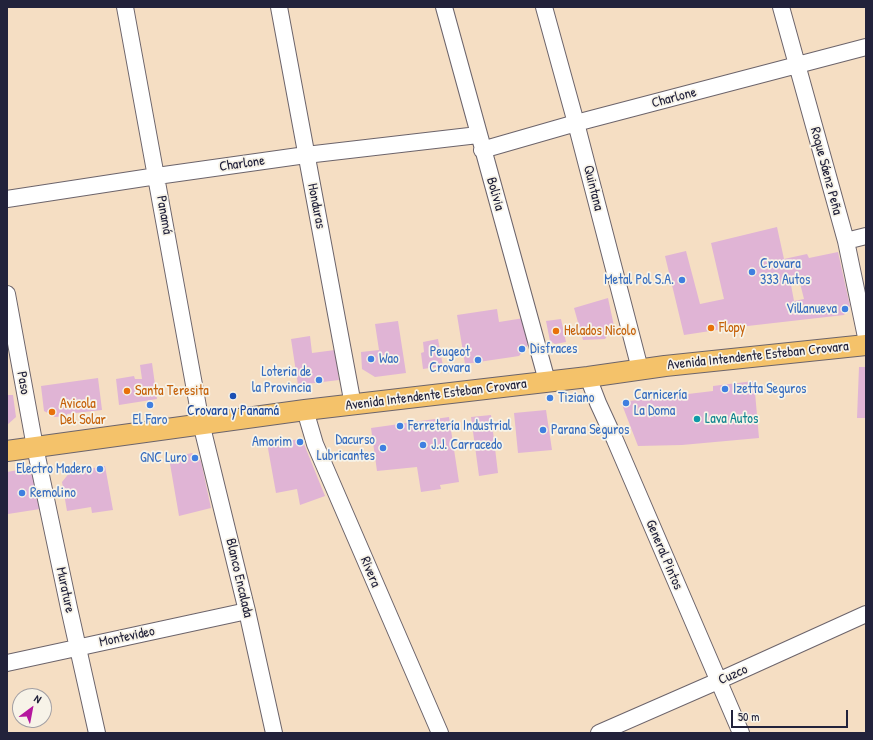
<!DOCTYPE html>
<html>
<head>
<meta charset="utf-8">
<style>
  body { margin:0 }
  #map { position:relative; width:873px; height:740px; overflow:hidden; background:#f5dec3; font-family:"Patrick Hand",sans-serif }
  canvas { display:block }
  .frame { position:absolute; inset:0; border:8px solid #22223b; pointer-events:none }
  .north { position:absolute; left:12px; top:688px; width:40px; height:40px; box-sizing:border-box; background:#f7f3e8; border:1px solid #a29fa3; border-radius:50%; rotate:32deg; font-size:11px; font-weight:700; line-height:16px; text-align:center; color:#22223b }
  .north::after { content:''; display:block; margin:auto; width:14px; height:18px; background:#b5179e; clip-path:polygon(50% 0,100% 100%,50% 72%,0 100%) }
  .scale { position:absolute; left:731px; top:710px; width:117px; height:18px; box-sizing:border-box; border:2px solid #22223b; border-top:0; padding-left:5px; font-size:12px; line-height:14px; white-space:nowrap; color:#22223b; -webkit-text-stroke:3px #f7f3e8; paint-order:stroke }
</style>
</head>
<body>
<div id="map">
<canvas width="873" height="740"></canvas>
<div class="frame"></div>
<div class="north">N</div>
<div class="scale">50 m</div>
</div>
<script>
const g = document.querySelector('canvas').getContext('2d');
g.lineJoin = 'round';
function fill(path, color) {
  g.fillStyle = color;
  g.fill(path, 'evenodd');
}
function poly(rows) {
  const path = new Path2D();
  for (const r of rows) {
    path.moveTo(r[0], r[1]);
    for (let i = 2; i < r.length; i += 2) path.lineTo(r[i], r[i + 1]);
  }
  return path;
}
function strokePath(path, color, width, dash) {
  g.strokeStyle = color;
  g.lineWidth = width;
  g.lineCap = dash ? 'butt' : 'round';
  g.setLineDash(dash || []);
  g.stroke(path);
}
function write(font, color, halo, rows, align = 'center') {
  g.font = font + ' "Patrick Hand",sans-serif';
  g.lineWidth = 3.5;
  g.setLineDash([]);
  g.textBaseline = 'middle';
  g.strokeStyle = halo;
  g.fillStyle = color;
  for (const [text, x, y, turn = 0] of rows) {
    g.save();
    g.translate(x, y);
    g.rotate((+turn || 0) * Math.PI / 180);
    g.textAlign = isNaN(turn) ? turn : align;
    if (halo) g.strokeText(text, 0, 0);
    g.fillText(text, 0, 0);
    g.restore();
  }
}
const building = poly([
  [777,227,784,259,807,254,809,258,838,252,850,306,844,315,730,328,684,335,665,256,686,251,700,304,724,299,711,243],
  [800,283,804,299,794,301,791,285],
  [608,298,614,326,605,339,583,340,574,308],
  [497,309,499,322,524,318,528,345,519,356,465,364,457,315],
  [561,319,566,342,555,344,550,341,546,321],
  [398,321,406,373,375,377,362,369,361,352,379,350,375,324],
  [310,336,312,353,335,350,339,380,298,385,291,339],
  [438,339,443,366,423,369,421,353,424,352,423,342],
  [152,363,157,399,119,405,116,379,134,376,135,379,142,379,140,365],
  [859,367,866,367,866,418,857,418],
  [98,378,102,410,67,414,67,416,55,417,44,411,41,386],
  [754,381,759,438,682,445,638,446,621,402,713,391,713,386],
  [7,395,13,395,16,417,7,425],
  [546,410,552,450,518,453,514,413],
  [491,415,498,473,479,476,471,417],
  [449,417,459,482,440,485,441,489,421,492,417,467,377,471,371,428],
  [302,439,325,496,300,505,297,489,276,493,267,443],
  [192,453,201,461,211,508,179,516,169,458],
  [105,466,113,510,92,513,91,507,67,511,62,482,70,472],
  [24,469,34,476,40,509,8,514,7,472]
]);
const minor = poly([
  [125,7,201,423,247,611,274,733],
  [279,7,353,405],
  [444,7,547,381],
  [544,7,576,123,640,369],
  [781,7,846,241,866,337],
  [482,150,576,123,866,47],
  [7,199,157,176,306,155,478,135],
  [846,241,866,236],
  [7,294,35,447,69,608,97,733],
  [588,377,598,403,615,440,741,733],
  [305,410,315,444,440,733],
  [7,663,247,611],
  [599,733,718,681,866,614]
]);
const major = poly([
  [7,451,305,410,588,377,665,366,866,345]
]);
const markers = [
  [752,272,4,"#3f7fe0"],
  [682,280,4,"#3f7fe0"],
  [845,309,4,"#3f7fe0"],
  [711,328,4,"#e8710a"],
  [556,331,4,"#e8710a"],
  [522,349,4,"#3f7fe0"],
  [371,359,4,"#3f7fe0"],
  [478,360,4,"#3f7fe0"],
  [319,380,4,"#3f7fe0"],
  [725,389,4,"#3f7fe0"],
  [127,391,4,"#e8710a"],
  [233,396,4,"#1a4fb4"],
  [550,398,4,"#3f7fe0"],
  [626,403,4,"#3f7fe0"],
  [150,405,4,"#3f7fe0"],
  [52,412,4,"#e8710a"],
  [697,419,4,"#0f9aa8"],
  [400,426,4,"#3f7fe0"],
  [543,430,4,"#3f7fe0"],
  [300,442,4,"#3f7fe0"],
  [423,445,4,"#3f7fe0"],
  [383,448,4,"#3f7fe0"],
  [195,458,4,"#3f7fe0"],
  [100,469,4,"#3f7fe0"],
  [22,493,4,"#3f7fe0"]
];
const streetNames = [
  ["Charlone",674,98,-15],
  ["Charlone",242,164,-8],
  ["Roque Sáenz Peña",826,171,75],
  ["Quintana",593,188,76],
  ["Bolivia",495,194,74],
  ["Honduras",316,206,79],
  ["Panamá",164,215,80],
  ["Avenida Intendente Esteban Crovara",758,356,-6],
  ["Paso",23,383,80],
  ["Avenida Intendente Esteban Crovara",436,395,-7],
  ["General Pintos",664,555,67],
  ["Rivera",370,572,67],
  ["Blanco Encalada",239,578,77],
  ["Murature",65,590,78],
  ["Montevideo",127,637,-12],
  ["Cuzco",733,675,-24]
];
const shopNames = [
  ["Crovara",760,264],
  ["333 Autos",760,280],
  ["Metal Pol S.A.",674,280,"right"],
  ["Villanueva",837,309,"right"],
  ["Disfraces",530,349],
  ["Peugeot",470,352,"right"],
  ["Crovara",470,368,"right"],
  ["Wao",379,359],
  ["Loteria de",311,372,"right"],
  ["la Provincia",311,388,"right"],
  ["Izetta Seguros",733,389],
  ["Carnicería",634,395],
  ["La Doma",634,411],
  ["Tiziano",558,398],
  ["El Faro",150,420,"center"],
  ["Ferretería Industrial",408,426],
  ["Parana Seguros",551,430],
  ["Dacurso",375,440,"right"],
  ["Lubricantes",375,456,"right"],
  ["Amorim",292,442,"right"],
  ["J.J. Carracedo",431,445],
  ["GNC Luro",187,458,"right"],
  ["Electro Madero",92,469,"right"],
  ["Remolino",30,493]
];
const foodNames = [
  ["Flopy",719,328],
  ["Helados Nicolo",564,331],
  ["Santa Teresita",135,391],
  ["Avicola",60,404],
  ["Del Solar",60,420]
];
const transitNames = [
  ["Crovara y Panamá",233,411]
];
const cultureNames = [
  ["Lava Autos",705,419]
];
fill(building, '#e0b4d5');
strokePath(minor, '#6c646b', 18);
strokePath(major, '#6c646b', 22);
strokePath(minor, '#fff', 16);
strokePath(major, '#f4c26a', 20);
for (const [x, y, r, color] of markers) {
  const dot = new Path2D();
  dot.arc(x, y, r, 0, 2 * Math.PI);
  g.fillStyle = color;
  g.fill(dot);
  strokePath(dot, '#f7f3e8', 1.5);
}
write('14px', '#22223b', '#f7f3e8', streetNames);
write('14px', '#366cbe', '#f7f3e8', shopNames, 'left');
write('14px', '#c56008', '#f7f3e8', foodNames, 'left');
write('14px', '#164399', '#f7f3e8', transitNames);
write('14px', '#0d838f', '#f7f3e8', cultureNames, 'left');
</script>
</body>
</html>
